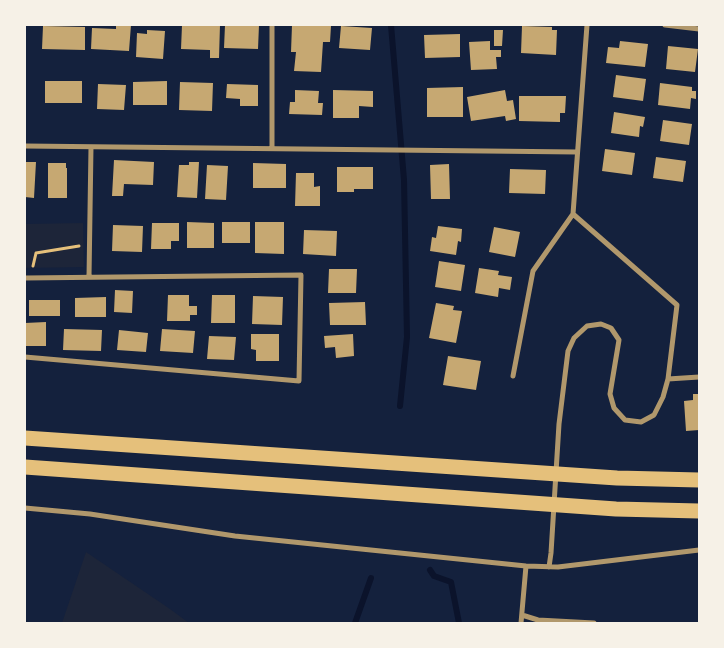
<!DOCTYPE html>
<html>
<head>
<meta charset="utf-8">
<style>
  body { margin:0 }
  #map { position:relative; width:724px; height:648px; overflow:hidden; background:#14213d; font-family:"DejaVu Sans",sans-serif }
  canvas { display:block }
  .frame { position:absolute; inset:0; border:26px solid #f6f1e7; pointer-events:none }
</style>
</head>
<body>
<div id="map">
<canvas width="724" height="648"></canvas>
<div class="frame"></div>
</div>
<script>
const g = document.querySelector('canvas').getContext('2d');
g.lineJoin = 'round';
function fill(path, color) {
  g.fillStyle = color;
  g.fill(path, 'evenodd');
}
function poly(rows) {
  const path = new Path2D();
  for (const r of rows) {
    path.moveTo(r[0], r[1]);
    for (let i = 2; i < r.length; i += 2) path.lineTo(r[i], r[i + 1]);
  }
  return path;
}
function strokePath(path, color, width, dash) {
  g.strokeStyle = color;
  g.lineWidth = width;
  g.lineCap = dash ? 'butt' : 'round';
  g.setLineDash(dash || []);
  g.stroke(path);
}
const green = poly([
  [83,223,84,267,25,268,25,224],
  [86,552,170,609,189,623,62,623]
]);
const stream = poly([
  [391,25,404,180,407,337,400,406],
  [430,570,434,576,451,582,459,623],
  [355,623,371,578]
]);
const building = poly([
  [116,25,131,25,129,51,91,49,92,28,116,29],
  [182,25,220,25,219,58,210,58,210,50,181,49],
  [225,25,259,25,258,49,224,48],
  [292,25,331,26,330,42,323,42,321,72,294,71,296,52,291,52],
  [43,26,85,27,85,50,42,49],
  [341,26,372,28,370,50,339,48],
  [522,26,552,27,552,30,557,30,556,55,521,53],
  [147,30,165,31,163,59,136,57,137,33,147,34],
  [494,30,503,30,502,46,494,46],
  [460,34,460,57,425,58,424,35],
  [490,41,490,50,501,50,501,57,496,57,497,69,471,70,469,42],
  [620,41,648,44,645,67,606,63,608,47,619,48],
  [668,46,698,49,695,72,666,69],
  [616,75,646,79,643,101,613,97],
  [45,81,82,81,82,103,45,103],
  [167,81,167,105,133,105,133,82],
  [180,82,213,83,212,111,179,110],
  [660,83,692,87,692,91,696,91,696,99,691,98,690,109,658,105],
  [98,84,126,85,124,110,97,109],
  [227,84,258,85,258,106,240,106,240,99,226,98],
  [463,87,463,117,427,117,427,88],
  [295,90,319,91,318,103,323,103,322,115,289,114,290,102,295,102],
  [333,90,373,91,373,107,359,106,359,118,333,118],
  [505,90,507,101,513,100,516,119,506,121,505,116,471,121,467,97],
  [519,96,566,96,565,113,560,113,560,122,519,121],
  [614,112,645,117,643,127,640,126,639,137,611,133],
  [663,120,692,124,689,145,660,141],
  [605,149,635,153,632,175,602,171],
  [656,157,686,161,683,182,653,178],
  [114,160,154,162,153,185,124,184,123,196,112,196],
  [25,162,36,162,34,198,25,197],
  [189,162,199,162,197,198,177,197,179,165,189,165],
  [48,163,66,163,66,168,67,168,67,198,48,198],
  [253,163,286,164,286,188,253,188],
  [449,164,450,199,431,199,430,165],
  [207,165,228,166,226,200,205,199],
  [337,167,373,167,373,189,354,189,354,192,337,192],
  [510,169,546,170,545,194,509,193],
  [296,173,314,173,314,187,320,186,320,206,295,206],
  [187,222,214,223,214,248,187,248],
  [222,222,250,222,250,243,222,243],
  [255,222,284,222,284,254,255,253],
  [152,223,179,223,179,241,171,241,171,249,151,249],
  [113,225,143,226,142,252,112,251],
  [438,226,462,229,461,242,458,241,456,255,430,251,432,237,436,238],
  [494,227,520,232,515,257,489,252],
  [304,230,337,231,336,256,303,254],
  [439,261,465,265,461,291,435,287],
  [479,268,499,271,498,275,512,277,510,290,499,288,498,297,475,293],
  [329,269,357,269,356,293,328,293],
  [115,290,133,291,132,313,114,312],
  [168,295,189,295,189,306,197,306,197,315,190,315,190,321,167,321],
  [212,295,235,295,235,323,211,323],
  [253,296,283,297,282,325,252,324],
  [106,297,106,317,75,317,75,298],
  [29,300,60,300,60,316,29,316],
  [365,302,366,325,330,325,329,303],
  [436,303,454,306,453,310,462,311,456,343,429,338],
  [46,322,46,346,25,346,25,323],
  [64,329,102,330,101,351,63,350],
  [162,329,195,331,193,353,160,351],
  [119,330,148,333,146,352,117,350],
  [251,334,279,334,279,361,256,361,256,350,251,349],
  [353,334,354,356,336,358,335,347,325,348,324,336],
  [209,336,236,337,234,360,207,359],
  [448,356,481,361,476,390,443,385],
  [693,394,699,394,699,430,686,431,684,401,693,400]
]);
const path = poly([
  [33,266,36,253,79,246]
]);
const minor = poly([
  [272,25,272,148],
  [665,25,699,29],
  [25,146,577,152],
  [89,277,91,147],
  [25,278,301,275,299,381,25,357],
  [513,376,533,271,573,214,587,25],
  [668,379,699,377],
  [25,508,90,514,235,536,526,566,558,567,699,550],
  [549,567,551,553,559,424,568,351,574,338,587,326,601,324,611,328,619,340,610,394,614,408,625,420,641,422,654,415,663,397,668,379,677,305,573,214],
  [522,615,538,620,594,623],
  [521,623,526,566]
]);
const motorway = poly([
  [25,438,617,478,699,480],
  [25,467,616,509,699,511]
]);
fill(green, '#1d2539');
strokePath(stream, '#0b132b', 6);
fill(building, '#c6a872');
strokePath(path, '#e5c07b', 3);
strokePath(minor, '#b1986c', 5);
strokePath(motorway, '#e5c07b', 15);
</script>
</body>
</html>
